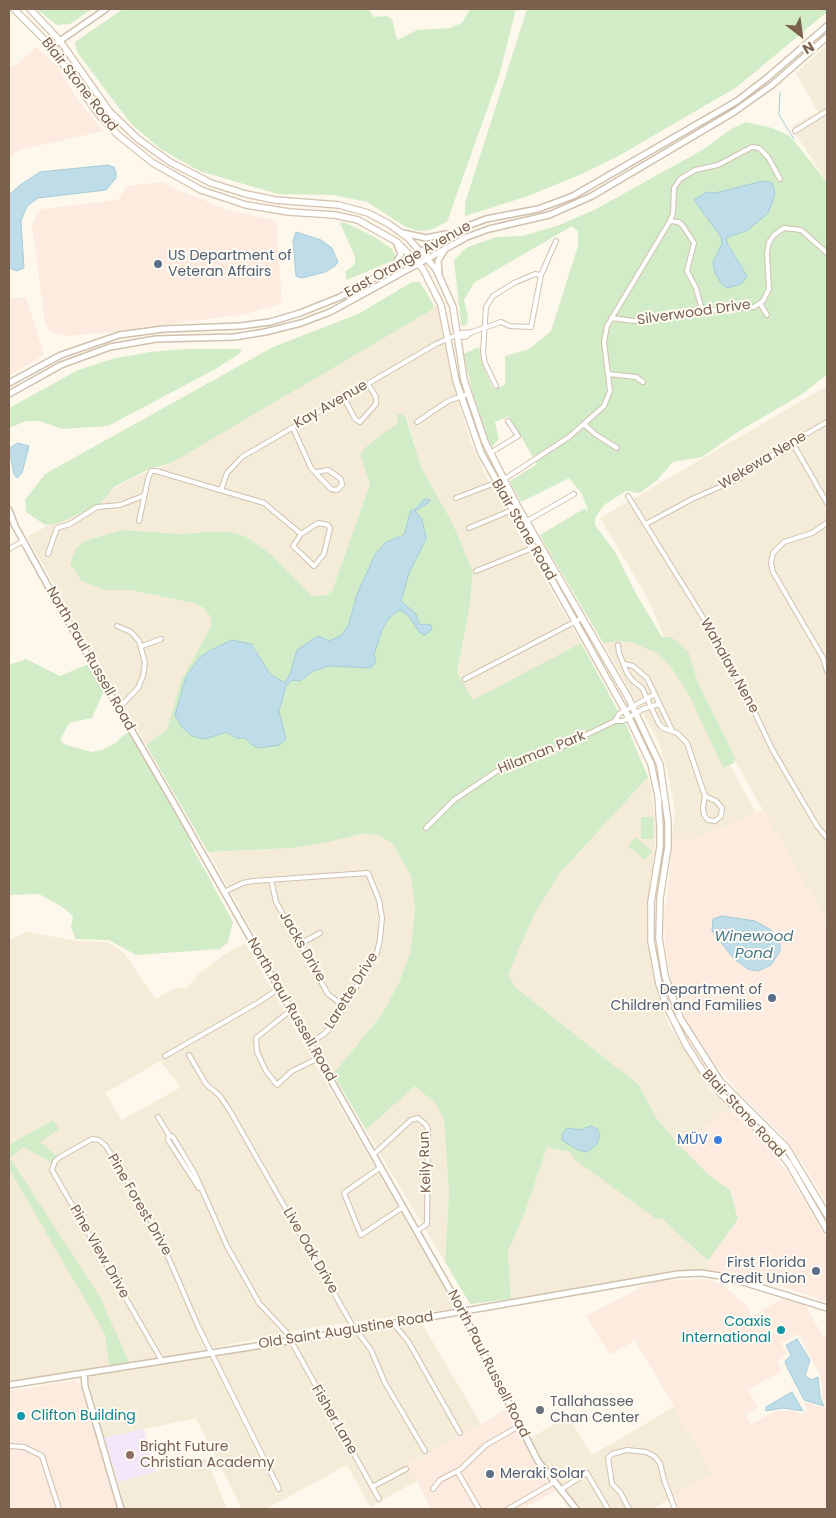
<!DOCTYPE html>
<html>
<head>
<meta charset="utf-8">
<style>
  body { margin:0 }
  #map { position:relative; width:836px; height:1518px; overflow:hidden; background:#fdf8eb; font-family:Poppins,sans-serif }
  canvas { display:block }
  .frame { position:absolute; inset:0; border:10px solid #79614d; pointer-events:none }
  .north { position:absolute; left:776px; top:10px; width:50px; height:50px; -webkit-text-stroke:4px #fffbf2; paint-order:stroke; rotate:150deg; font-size:14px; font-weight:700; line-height:20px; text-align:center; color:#79614d }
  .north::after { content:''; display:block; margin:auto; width:18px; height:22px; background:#79614d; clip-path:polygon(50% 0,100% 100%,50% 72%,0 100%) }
</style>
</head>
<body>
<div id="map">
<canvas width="836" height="1518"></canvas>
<div class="frame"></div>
<div class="north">N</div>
</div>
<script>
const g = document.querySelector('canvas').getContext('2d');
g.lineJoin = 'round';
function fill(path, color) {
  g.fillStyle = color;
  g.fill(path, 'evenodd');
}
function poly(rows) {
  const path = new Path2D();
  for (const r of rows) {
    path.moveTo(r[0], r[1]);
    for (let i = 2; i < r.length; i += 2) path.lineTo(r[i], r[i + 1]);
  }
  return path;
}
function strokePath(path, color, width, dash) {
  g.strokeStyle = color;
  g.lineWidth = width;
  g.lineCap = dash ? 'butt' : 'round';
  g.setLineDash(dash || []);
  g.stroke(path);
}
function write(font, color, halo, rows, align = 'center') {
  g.font = font + ' Poppins,sans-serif';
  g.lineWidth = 4;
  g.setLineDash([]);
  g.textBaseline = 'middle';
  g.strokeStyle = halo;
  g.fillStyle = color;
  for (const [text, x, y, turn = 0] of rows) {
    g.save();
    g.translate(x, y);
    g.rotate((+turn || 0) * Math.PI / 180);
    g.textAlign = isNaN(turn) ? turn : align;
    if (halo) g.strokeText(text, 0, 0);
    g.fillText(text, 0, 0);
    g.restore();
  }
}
const residential = poly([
  [827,45,827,182,791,127,818,112,796,73],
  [437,305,450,374,470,440,486,476,581,643,473,701,457,672,470,605,473,572,453,524,422,469,407,418,367,446,361,453,370,484,332,591,327,595,312,596,272,555,245,536,235,533,215,531,184,534,121,530,85,541,76,548,103,590,131,590,193,603,202,607,211,617,211,626,181,681,167,729,146,745,27,537,135,477,168,464],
  [827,386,827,923,662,632,648,599,600,518],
  [619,636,657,645,676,664,756,813,695,839,671,839,675,815,674,804,666,765,657,739,603,643],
  [648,777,651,788,656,828,655,848,647,908,647,939,656,987,668,1024,711,1091,729,1109,680,1147,657,1119,639,1085,515,987,507,974,534,915,559,874],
  [366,833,379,836,392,843,411,876,415,911,410,953,398,985,380,1017,333,1074,208,852,293,848,319,844],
  [27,932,77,941,107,942,123,952,156,999,175,988,186,988,201,972,222,956,245,943,453,1302,452,1309,316,1327,127,1365,106,1329,112,1366,9,1382,9,940],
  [160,1061,181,1087,122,1120,105,1093],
  [416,1085,435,1103,444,1119,449,1192,445,1262,366,1130],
  [547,1147,570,1152,662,1219,708,1261,706,1271,675,1272,511,1299,508,1252,525,1212],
  [421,1322,481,1424,410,1464,417,1481,370,1507,347,1465,266,1509,242,1509,196,1418,104,1438,87,1376],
  [674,1407,713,1474,652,1509,579,1509,552,1478,529,1439,568,1416,592,1455],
  [206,1458,227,1509,125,1509,118,1482]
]);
const commercial = poly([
  [36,47,57,66,78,100,103,131,20,150,9,158,9,67,15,66],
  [163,182,176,189,228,210,276,221,282,303,246,314,102,333,66,336,51,332,45,323,32,225,37,213,42,209,118,200,127,186],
  [26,297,44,355,9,376,9,299],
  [763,810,827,923,827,1205,807,1170,783,1136,739,1093,703,1050,682,1014,670,978,666,954,664,917,671,859,671,839,695,839],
  [729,1109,762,1139,789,1174,827,1240,827,1302,782,1286,729,1272,706,1271,708,1261,738,1219,730,1190,708,1174,680,1147],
  [707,1279,720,1283,745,1304,752,1317,786,1296,802,1301,823,1336,827,1336,827,1509,679,1509,673,1497,713,1473,635,1340,610,1355,586,1316,655,1280],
  [799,1334,821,1378,822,1397,827,1408,803,1402,808,1410,802,1414,792,1411,776,1411,751,1424,746,1415,758,1408,748,1390,782,1371,777,1361,787,1354,781,1343],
  [75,1380,82,1386,117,1509,9,1509,9,1391],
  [509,1408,544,1479,556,1491,522,1509,431,1509,409,1465]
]);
const education = poly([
  [144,1429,155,1472,118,1482,104,1438]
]);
const green = poly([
  [36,9,92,9,70,24,57,25],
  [123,9,368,9,374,17,387,16,392,19,397,40,417,30,450,28,462,23,470,9,516,9,499,76,447,222,430,230,418,231,404,226,367,202,333,195,278,194,199,171,161,149,132,125,77,52,75,42],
  [527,9,827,9,827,12,737,87,615,158,577,176,528,196,465,216,465,203],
  [746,122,772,128,790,136,827,182,827,374,804,393,736,433,702,457,673,462,657,480,640,493,626,491,604,505,595,518,595,525,615,552,634,590,662,637,671,637,688,651,698,683,735,757,734,763,723,768,689,695,671,667,655,652,630,642,616,641,603,643,543,541,540,535,585,508,586,511,588,510,582,494,569,478,521,502,510,481,537,464,509,416,495,422,499,439,493,446,489,445,473,394,463,354,479,347,482,364,493,389,505,385,505,356,529,349,551,331,578,246,578,231,572,226,474,283,464,300,468,317,467,324,463,326,461,325,454,260,466,248,479,243,496,237,522,236,557,226,594,210,704,149,731,129],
  [344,222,373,236,392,249,395,256,392,261,347,280,345,272,355,264,355,257,340,223],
  [412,282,420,282,433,304,433,309,418,318,171,463,149,469,114,487,100,504,59,523,45,525,26,512,25,500,45,474,273,347,358,314],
  [187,349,242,349,239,354,214,370,108,426,62,429,40,421,26,421,9,428,9,408,78,370,116,358,150,352],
  [401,414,406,418,422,469,453,524,473,572,470,605,457,672,473,700,581,643,627,727,648,777,559,874,534,915,508,974,515,987,639,1085,657,1119,678,1144,708,1174,730,1190,738,1219,708,1261,662,1219,655,1218,574,1159,570,1152,547,1147,525,1212,508,1252,511,1299,470,1304,445,1262,449,1192,444,1119,435,1103,415,1086,366,1130,333,1074,380,1017,398,985,410,953,415,911,411,876,392,843,379,836,366,833,319,844,292,848,208,852,146,745,167,729,181,681,211,626,211,617,202,607,193,603,131,590,103,590,82,581,70,564,76,548,85,541,121,530,184,534,215,531,235,533,245,536,272,555,312,596,327,595,332,591,370,484,360,454,367,446,398,423,397,415],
  [26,659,60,676,88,664,104,691,92,718,69,723,60,740,66,745,92,752,102,750,114,744,129,731,191,841,190,843,233,922,228,942,220,949,136,955,109,940,76,939,71,928,73,916,64,908,39,894,9,895,9,665],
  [641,817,653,817,653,839,641,839],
  [635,837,652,851,645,860,628,846],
  [53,1120,59,1129,40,1142,57,1156,52,1163,24,1147,10,1158,100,1297,129,1362,116,1366,109,1364,105,1334,9,1169,9,1145]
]);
const water = poly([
  [108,165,114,167,116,173,116,178,106,190,38,198,27,206,21,221,24,268,17,271,9,268,9,195,20,185,40,172,108,165],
  [763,181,772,183,774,188,775,195,768,213,748,230,726,238,728,245,747,276,741,284,727,288,721,283,715,273,713,262,722,244,721,237,694,200,707,192,715,193,763,181],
  [296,232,321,240,332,248,338,262,335,266,325,272,302,278,298,277,296,276,293,241,296,232],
  [18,443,29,446,22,473,17,478,14,474,9,448,18,443],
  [425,499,430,500,427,504,415,511,422,519,426,539,409,573,401,601,416,614,419,624,431,625,432,629,429,632,425,635,420,633,407,614,399,610,388,619,382,630,374,654,376,662,371,668,329,666,313,671,300,681,292,680,286,686,279,711,286,739,279,745,260,748,252,745,245,738,236,738,226,732,205,739,192,736,182,727,175,715,186,677,199,658,211,650,232,640,251,644,270,674,285,683,290,674,297,650,318,636,329,641,342,635,349,624,357,594,376,553,386,542,404,535,411,510,414,510,425,499],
  [722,916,755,921,771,930,780,944,780,951,771,965,758,971,748,969,734,959,712,931,713,919,722,916],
  [591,1126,597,1129,600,1135,597,1144,587,1152,578,1150,562,1140,562,1134,567,1128,580,1130,591,1126],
  [797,1339,810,1360,805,1376,812,1380,818,1377,820,1397,824,1406,804,1400,786,1365,785,1361,791,1355,786,1345,797,1339],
  [792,1392,803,1411,783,1408,766,1411,766,1407,792,1392]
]);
const stream = poly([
  [780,92,779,115,794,139]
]);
const minor = poly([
  [795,131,827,111],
  [670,221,679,222,683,226,694,243,687,271,696,288,702,310],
  [760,303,767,315],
  [611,318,634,321,681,313,754,307,763,301,769,289,767,253,769,242,774,235,784,228,801,230,827,253],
  [457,336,465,337,472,332,501,322,510,326,531,327,541,275,556,241],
  [608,374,636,377,643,382],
  [496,386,485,363,483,352,486,307,493,296,514,283,535,274,541,275],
  [344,398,355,419,360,422,376,404,376,397,368,384],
  [417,422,448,401,468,394],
  [584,424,595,434,617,448],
  [293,428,311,468,331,489,337,490,342,485,341,479,328,470,317,472],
  [792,442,827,503],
  [490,453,518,436,508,421],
  [221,490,227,473,242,457,436,344,461,333,472,332],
  [628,496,707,624,747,696,772,749,817,826,827,838],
  [456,498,503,480,569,437,604,406,610,391,604,342,607,326,670,221,673,213,674,188,680,179,695,170,718,165,752,147,759,148,768,157,780,179],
  [139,521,148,479,151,471,156,471,264,503,301,534,293,546,314,566,324,554,330,528,328,525,318,523,301,534],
  [527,521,574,494],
  [827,523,812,533,784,542,773,553,771,563,773,572,823,658,827,671],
  [646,524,692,499,740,478,792,442,827,422],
  [469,528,512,510],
  [9,549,23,541],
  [48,554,57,528,70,524,97,507,120,505,143,496],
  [476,571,528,550,532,545],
  [117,626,131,632,139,641,145,663,143,676,138,688,119,708],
  [618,645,619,653,627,673,632,680,642,688,659,724,663,728,677,733,687,743,705,796,703,808,704,815,708,820,715,821,721,816,722,808,716,801,705,796],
  [142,646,161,639],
  [625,664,633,666,647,678,672,730],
  [465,679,582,618],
  [615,721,619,714,655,694],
  [426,828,454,800,497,771,534,755,557,749,615,721,623,721,643,709,659,704],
  [271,880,276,902,328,994,345,1007],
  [224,892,243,883,253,881,368,873,379,900,382,918,380,939,377,953,333,1025,324,1034,310,1043],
  [300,944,320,933],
  [291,1010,256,1038,257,1052,266,1071,277,1085,292,1071,319,1058],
  [189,1055,206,1084,220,1096,230,1111,351,1323,371,1350,385,1383,425,1451],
  [165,1056,259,1002,278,989],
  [158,1117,169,1135,168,1140,199,1188],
  [169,1135,173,1137,195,1174,227,1246,259,1303,286,1332,379,1499],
  [374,1154,411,1120,418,1118,426,1125,428,1129,427,1224,417,1231],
  [381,1167,344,1193,361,1235,403,1207],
  [393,1323,408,1341,460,1433],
  [162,1361,52,1170,55,1161,60,1157,92,1139,99,1140,106,1146,157,1231,198,1326,279,1489],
  [9,1446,24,1447,42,1456,59,1509],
  [457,1471,479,1509],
  [372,1487,406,1469],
  [433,1489,440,1480,461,1469,486,1445,521,1425],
  [560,1490,587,1473,608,1509],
  [508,1509,553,1483],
  [629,1509,620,1492,612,1484,608,1458,612,1454,627,1450,646,1452,654,1456,660,1463,664,1480,675,1509]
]);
const tertiary = poly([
  [51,47,106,9],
  [403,233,426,238,446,234],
  [396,263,401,254,397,244],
  [439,273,438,261,444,251],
  [9,383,61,355,119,335,163,329,240,326,270,322,300,313,340,297,465,227,486,219,538,209,573,196,737,101,767,78,827,26],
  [9,394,61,365,110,347,156,339,234,337,265,332,301,323,330,312,467,237,489,229,549,215,592,196,734,112,772,85,827,37],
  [9,510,15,526,53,595,172,800,462,1311,538,1461,576,1509],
  [84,1373,85,1386,121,1509],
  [9,1385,326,1335,678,1274,701,1273,727,1277,827,1308]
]);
const secondary = poly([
  [14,9,48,43,99,115,118,135,153,163,201,190,246,205,289,212,335,215,358,220,397,242,423,269,441,305,456,381,481,453,629,718,651,764,658,796,660,828,660,847,651,902,651,941,659,984,667,1007,686,1045,704,1073,721,1094,776,1147,789,1164,827,1230],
  [30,9,60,41,110,112,138,139,170,162,211,183,246,194,275,200,339,205,368,213,389,224,408,238,436,269,453,307,464,380,485,442,518,507,629,699,660,765,668,822,668,847,660,898,659,938,665,976,680,1018,720,1081,786,1147,827,1215]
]);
const markers = [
  [158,264,5,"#5c6f8a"],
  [772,998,5,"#5c6f8a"],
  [718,1140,5,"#3f7fe0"],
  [816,1271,5,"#5c6f8a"],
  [781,1330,5,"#0f9aa8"],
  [540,1410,5,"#6b7280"],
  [21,1416,5,"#0f9aa8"],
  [130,1455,5,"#8d6e63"],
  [490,1474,5,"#5c6f8a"]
];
const streetNames = [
  ["Blair Stone Road",79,85,52],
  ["East Orange Avenue",408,260,-29],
  ["Silverwood Drive",694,313,-8],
  ["Kay Avenue",331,405,-30],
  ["Wekewa Nene",763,461,-31],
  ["Blair Stone Road",523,530,60],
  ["North Paul Russell Road",90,659,60],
  ["Wahalaw Nene",729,666,61],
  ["Hilaman Park",542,753,-22],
  ["Jacks Drive",302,947,60],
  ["Larette Drive",352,991,-58],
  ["North Paul Russell Road",291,1010,60],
  ["Blair Stone Road",743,1114,47],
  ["Keily Run",426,1162,-92],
  ["Pine Forest Drive",139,1205,60],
  ["Live Oak Drive",310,1251,60],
  ["Pine View Drive",99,1252,60],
  ["Old Saint Augustine Road",346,1331,-9],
  ["North Paul Russell Road",488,1364,63],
  ["Fisher Lane",334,1420,60]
];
const serviceNames = [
  ["US Department of",168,256],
  ["Veteran Affairs",168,272],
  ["Department of",762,990,"right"],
  ["Children and Families",762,1006,"right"],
  ["First Florida",806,1263,"right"],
  ["Credit Union",806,1279,"right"],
  ["Meraki Solar",500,1474]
];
const shopNames = [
  ["MÜV",708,1140]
];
const cultureNames = [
  ["Coaxis",771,1322],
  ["International",771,1338],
  ["Clifton Building",31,1416,"left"]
];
const worshipNames = [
  ["Tallahassee",550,1402],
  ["Chan Center",550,1418]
];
const educationNames = [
  ["Bright Future",140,1447],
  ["Christian Academy",140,1463]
];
const waterNames = [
  ["Winewood",754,937],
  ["Pond",754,954]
];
fill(residential, '#f5ebd9');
fill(commercial, '#fdebdf');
fill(education, '#f5e7fa');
fill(green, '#d3ecc8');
fill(water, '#bedde8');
strokePath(water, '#a4ccda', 1);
strokePath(stream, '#a4ccda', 1);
strokePath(minor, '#d0c1af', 6);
strokePath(tertiary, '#d0c1af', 8);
strokePath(secondary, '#d3c2ad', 8);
strokePath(minor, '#fff', 4);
strokePath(tertiary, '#fff', 5);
strokePath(secondary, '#fff', 5.5);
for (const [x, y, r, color] of markers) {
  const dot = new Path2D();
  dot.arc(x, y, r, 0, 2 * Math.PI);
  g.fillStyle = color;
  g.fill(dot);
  strokePath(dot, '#fffbf2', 2);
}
write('14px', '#79614d', '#fffbf2', streetNames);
write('14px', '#4e5e75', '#fffbf2', serviceNames, 'left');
write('14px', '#366cbe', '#fffbf2', shopNames, 'right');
write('14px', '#0d838f', '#fffbf2', cultureNames, 'right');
write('14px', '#5b616d', '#fffbf2', worshipNames, 'left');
write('14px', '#785e54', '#fffbf2', educationNames, 'left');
write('italic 15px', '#46798c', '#fffbf2', waterNames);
</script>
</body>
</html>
